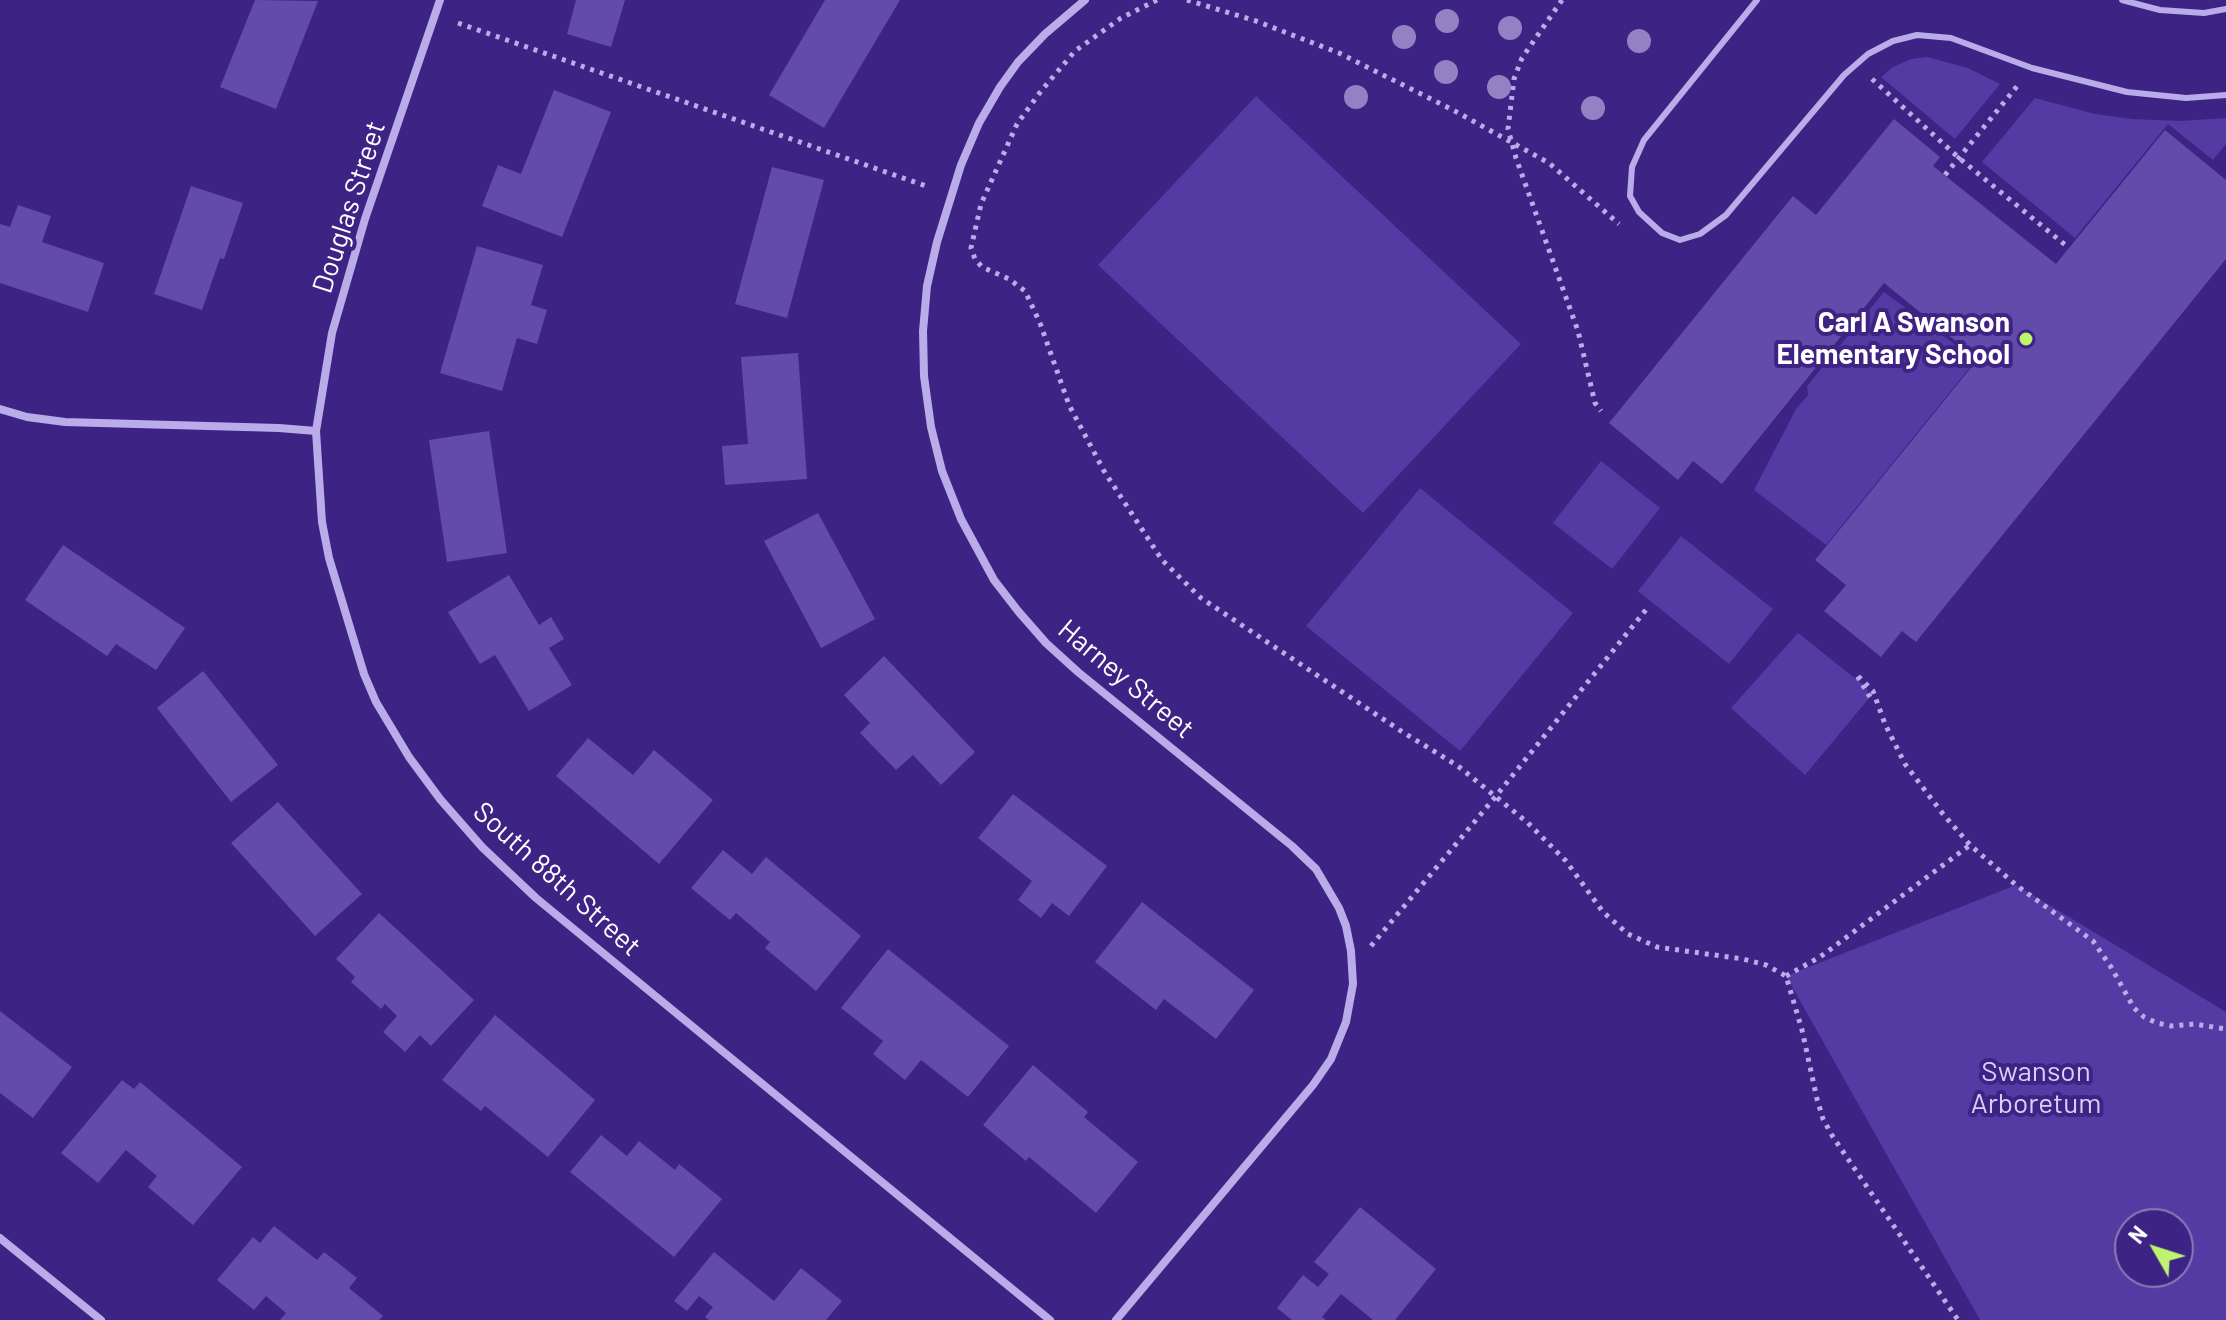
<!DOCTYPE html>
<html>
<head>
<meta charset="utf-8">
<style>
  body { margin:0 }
  #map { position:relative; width:2226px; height:1320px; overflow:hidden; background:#3c2384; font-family:Barlow,sans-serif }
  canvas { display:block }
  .north { position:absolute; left:2114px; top:1208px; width:80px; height:80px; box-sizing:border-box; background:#3c2384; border:2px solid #8a7bb5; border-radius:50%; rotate:309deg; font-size:22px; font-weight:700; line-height:32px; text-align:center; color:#fff }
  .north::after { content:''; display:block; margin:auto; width:28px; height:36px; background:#bef36e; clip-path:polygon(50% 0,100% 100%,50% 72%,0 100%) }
</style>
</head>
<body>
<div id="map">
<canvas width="2226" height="1320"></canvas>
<div class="north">N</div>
</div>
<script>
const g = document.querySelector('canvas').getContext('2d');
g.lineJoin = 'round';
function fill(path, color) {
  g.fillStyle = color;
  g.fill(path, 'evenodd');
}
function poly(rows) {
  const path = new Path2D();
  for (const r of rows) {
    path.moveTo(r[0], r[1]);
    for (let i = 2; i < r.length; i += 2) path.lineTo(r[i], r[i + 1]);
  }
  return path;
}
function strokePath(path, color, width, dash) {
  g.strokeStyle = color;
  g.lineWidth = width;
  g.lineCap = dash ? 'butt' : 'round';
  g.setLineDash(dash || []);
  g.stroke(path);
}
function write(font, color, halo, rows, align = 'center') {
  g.font = font + ' Barlow,sans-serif';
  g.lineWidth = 8;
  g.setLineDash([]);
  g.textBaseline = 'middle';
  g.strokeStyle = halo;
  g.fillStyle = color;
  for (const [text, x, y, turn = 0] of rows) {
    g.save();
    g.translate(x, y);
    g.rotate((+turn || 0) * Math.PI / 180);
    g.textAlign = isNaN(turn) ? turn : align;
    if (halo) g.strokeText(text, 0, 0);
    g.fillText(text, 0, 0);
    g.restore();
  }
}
const green = poly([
  [1927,57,1968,68,2000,84,1955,139,1881,77,1893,67,1911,59],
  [1256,96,1521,344,1363,513,1098,265],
  [2035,98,2095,114,2132,119,2180,121,2226,118,2226,144,2213,160,2168,124,2075,238,1982,162],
  [1884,292,1976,360,1826,545,1754,490,1796,409,1808,395,1807,386],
  [1601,461,1660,508,1612,569,1553,523],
  [1420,488,1573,613,1460,751,1306,626],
  [1681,536,1773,609,1729,664,1638,591],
  [1798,633,1866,687,1870,697,1805,775,1731,708],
  [2016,885,2226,1012,2226,1320,1980,1320,1786,976],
  [2130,1224,2178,1224,2178,1272,2130,1272]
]);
const building = poly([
  [255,0,318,1,276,109,220,87],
  [576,0,625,0,611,47,567,34],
  [825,0,900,0,824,128,769,95],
  [554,90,611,112,562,237,482,206,498,165,521,174],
  [1894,119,1940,157,1933,166,2056,264,2165,130,2226,180,2226,259,1916,642,1902,631,1881,657,1824,611,1846,585,1815,560,1978,359,1884,283,1722,484,1693,461,1678,480,1609,423,1793,196,1816,215],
  [772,167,824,180,787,318,735,304],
  [191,186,243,203,224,259,220,258,202,310,154,294],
  [18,205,51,216,42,242,104,263,88,312,0,283,0,224,10,227],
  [477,246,543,265,531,305,547,310,537,344,517,338,502,391,440,373],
  [798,353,807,479,725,485,722,446,748,444,741,357],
  [489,431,507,553,447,562,429,440],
  [818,513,875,619,821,648,764,541],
  [63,545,185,628,156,670,116,644,107,656,25,600],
  [509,575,539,625,551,617,564,639,549,648,572,685,529,711,495,655,480,664,448,612],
  [884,656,975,752,941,785,913,755,896,770,860,733,870,723,844,695],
  [203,671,278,765,231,802,157,708],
  [588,738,633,775,654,750,713,800,659,864,556,776],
  [1013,794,1107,866,1069,916,1052,903,1041,918,1018,900,1032,881,978,838],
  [278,802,362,894,315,936,231,843],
  [723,850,752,874,766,857,861,936,816,991,765,948,770,942,736,913,730,920,691,888],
  [1142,902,1254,990,1216,1039,1164,999,1156,1010,1095,962],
  [379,913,474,1000,431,1046,420,1035,405,1052,383,1032,397,1016,385,1004,381,1009,351,982,355,977,336,959],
  [888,949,1009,1046,968,1097,921,1060,905,1080,873,1054,883,1041,841,1008],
  [0,1011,72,1067,33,1118,0,1093],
  [495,1015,595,1100,548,1157,485,1106,481,1111,442,1080],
  [1033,1065,1088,1112,1084,1117,1138,1162,1096,1213,1029,1157,1026,1161,983,1125],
  [122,1080,134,1089,140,1082,242,1167,193,1225,148,1187,157,1176,126,1150,98,1183,61,1153],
  [601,1135,627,1156,639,1141,675,1170,679,1164,722,1199,674,1257,570,1172],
  [1360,1207,1436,1269,1395,1320,1373,1320,1341,1294,1322,1317,1326,1320,1292,1320,1277,1308,1303,1275,1318,1287,1329,1274,1314,1262],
  [274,1226,317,1260,324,1252,357,1278,349,1288,383,1316,379,1320,280,1320,286,1313,266,1296,254,1310,217,1280,253,1237,260,1243],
  [714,1252,774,1301,801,1268,842,1301,826,1320,709,1320,705,1317,713,1307,699,1296,687,1311,674,1301]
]);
const path = poly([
  [1157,0,1121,18,1075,51,1041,91,1017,124,981,204,971,248,975,259,982,267,1009,279,1025,291,1040,323,1069,405,1104,471,1162,560,1201,598,1401,731,1458,766,1528,823,1566,861,1603,912,1628,934,1657,947,1743,959,1766,965,1786,976,1802,1030,1817,1099,1823,1119,1833,1137,1958,1320],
  [1187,0,1256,21,1339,53,1453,110,1549,163,1619,224],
  [1562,0,1522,58,1514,79,1508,129,1516,158,1578,331,1595,403,1601,411],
  [458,23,926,186],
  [1872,79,1959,158,2069,248],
  [1945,175,2018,85],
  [1870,697,1856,674,1873,691,1885,724,1905,764,1943,814,1970,845,2016,885,2093,941,2111,967,2134,1008,2144,1017,2157,1023,2171,1026,2194,1024,2226,1029],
  [1371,946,1496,796,1649,606],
  [1786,976,1820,957,1970,845]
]);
const service = poly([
  [1757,0,1644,140,1632,167,1630,196,1639,212,1662,233,1680,240,1700,234,1726,215,1844,75,1868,54,1893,41,1917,35,1951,38,2032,68,2127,92,2186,98,2226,95],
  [2122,0,2160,10,2204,13,2226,9]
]);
const minor = poly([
  [440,0,365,219,332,333,316,431,322,522,329,558,364,674,376,702,409,757,440,799,482,847,536,898,1050,1320],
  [1085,0,1045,34,1018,62,1000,87,979,123,961,165,937,242,927,286,923,331,924,376,931,427,942,471,961,519,994,580,1018,611,1046,643,1078,672,1292,846,1316,869,1339,908,1346,926,1351,951,1353,984,1346,1022,1331,1059,1313,1085,1116,1320],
  [0,409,27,417,65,422,279,428,316,431],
  [0,1238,101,1320]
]);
const trees = [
  [1447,21],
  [1510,28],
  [1404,37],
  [1639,41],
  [1446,72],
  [1499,87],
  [1356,97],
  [1593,108]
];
const markers = [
  [2026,339,8,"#bef36e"]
];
const streetNames = [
  ["Douglas Street",349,207,-72],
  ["Harney Street",1126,679,40],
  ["South 88th Street",557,879,42]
];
const poiNames = [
  ["Carl A Swanson",2010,323],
  ["Elementary School",2010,355]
];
const parkNames = [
  ["Swanson",2036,1072],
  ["Arboretum",2036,1104]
];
fill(green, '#543aa3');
fill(building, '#634bac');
strokePath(path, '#baace8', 5, [4, 6]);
strokePath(service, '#baace8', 6);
strokePath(minor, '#baace8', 8);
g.fillStyle = '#9282c3';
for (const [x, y] of trees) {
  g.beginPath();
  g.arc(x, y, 12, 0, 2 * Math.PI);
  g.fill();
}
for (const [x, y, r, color] of markers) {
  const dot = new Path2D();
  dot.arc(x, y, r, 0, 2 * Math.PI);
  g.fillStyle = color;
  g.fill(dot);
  strokePath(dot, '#3c2384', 3);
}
write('28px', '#fff', '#3c2384', streetNames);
write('bold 28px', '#fff', '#3c2384', poiNames, 'right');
write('28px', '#d9d0f6', '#3c2384', parkNames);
</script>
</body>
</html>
